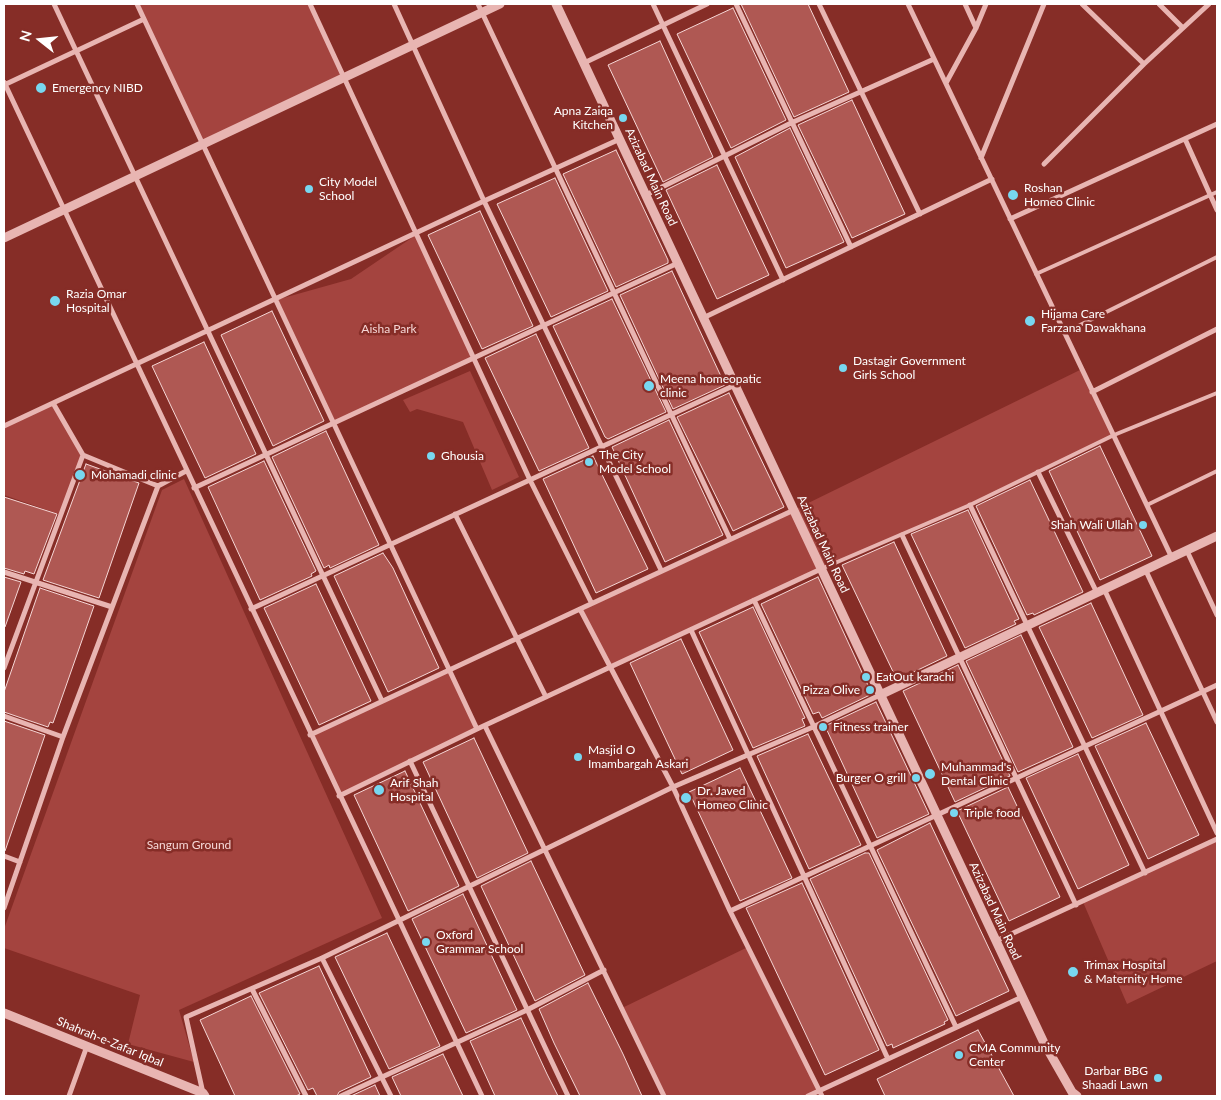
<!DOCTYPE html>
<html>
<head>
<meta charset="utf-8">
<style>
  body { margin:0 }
  #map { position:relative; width:1221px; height:1100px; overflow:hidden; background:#862d27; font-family:Lato,sans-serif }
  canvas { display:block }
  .frame { position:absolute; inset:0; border:5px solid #fff; pointer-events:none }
  .north { position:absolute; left:15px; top:15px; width:50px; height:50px; -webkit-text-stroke:4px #862d27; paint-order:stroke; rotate:286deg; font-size:14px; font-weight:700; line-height:20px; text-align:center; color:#fff }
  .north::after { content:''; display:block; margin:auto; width:18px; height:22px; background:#fff; clip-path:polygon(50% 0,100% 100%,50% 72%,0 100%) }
</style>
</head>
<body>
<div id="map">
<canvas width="1221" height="1100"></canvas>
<div class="frame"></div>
<div class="north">N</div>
</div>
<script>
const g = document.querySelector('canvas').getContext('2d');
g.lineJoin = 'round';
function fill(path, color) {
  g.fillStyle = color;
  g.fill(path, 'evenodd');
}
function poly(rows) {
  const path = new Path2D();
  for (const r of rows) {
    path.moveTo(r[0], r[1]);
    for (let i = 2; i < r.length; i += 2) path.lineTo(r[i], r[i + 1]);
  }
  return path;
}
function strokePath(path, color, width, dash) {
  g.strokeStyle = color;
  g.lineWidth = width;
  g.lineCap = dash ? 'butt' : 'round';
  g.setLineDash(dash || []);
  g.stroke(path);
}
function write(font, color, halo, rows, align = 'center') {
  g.font = font + ' Lato,sans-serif';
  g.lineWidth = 5;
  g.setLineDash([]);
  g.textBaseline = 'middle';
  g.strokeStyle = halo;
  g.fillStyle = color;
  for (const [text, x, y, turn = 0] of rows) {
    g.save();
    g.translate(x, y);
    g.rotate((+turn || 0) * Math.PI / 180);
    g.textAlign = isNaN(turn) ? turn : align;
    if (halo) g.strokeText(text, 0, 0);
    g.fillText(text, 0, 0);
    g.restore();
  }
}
const green = poly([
  [137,4,310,4,344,77,203,144],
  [416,235,474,359,334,424,276,300,351,279],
  [1082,369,1114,435,970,505,821,569,609,667,580,609,794,510],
  [470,371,519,477,492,490,463,422,417,409,410,412,403,400],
  [53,403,83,455,61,515,4,495,4,426],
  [184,479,382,918,179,1010,194,1062,128,1044,140,995,4,948,4,929,162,490],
  [449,669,477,729,339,796,310,735],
  [1217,839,1217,961,1127,1004,1083,902],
  [748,947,819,1091,808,1096,664,1096,622,1008]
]);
const building = poly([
  [741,4,808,4,849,92,794,117,741,4],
  [733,8,786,120,731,148,677,34,733,8],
  [660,41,713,157,663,182,608,65,660,41],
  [852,100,905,214,852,238,798,125,852,100],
  [790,128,844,242,786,268,735,157,790,128],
  [616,150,668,260,668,263,616,287,563,174,616,150],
  [717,165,769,275,717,299,666,190,717,165],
  [555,178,608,291,551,317,497,204,555,178],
  [480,211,533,326,482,349,428,235,480,211],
  [672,271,725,385,673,409,620,295,672,271],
  [612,299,666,412,608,439,605,437,553,326,612,299],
  [272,311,324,421,273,446,221,335,272,311],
  [536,334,589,448,539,471,485,358,536,334],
  [204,342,256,454,205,478,152,366,204,342],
  [729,393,784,507,733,531,677,417,729,393],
  [669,420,723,535,665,562,612,447,669,420],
  [326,431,379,545,330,568,329,565,324,568,272,457,326,431],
  [1100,446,1152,556,1100,580,1049,471,1100,446],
  [593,456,648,569,596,593,543,479,593,456],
  [264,461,316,571,311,574,312,576,260,600,208,487,264,461],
  [86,464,139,483,99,598,43,580,86,464],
  [1030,480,1083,592,1034,615,1033,613,1027,615,976,506,1030,480],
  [4,497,57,514,34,574,25,571,24,574,4,568,4,497],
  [968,510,1019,619,1014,621,1016,624,965,648,911,534,968,510],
  [894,542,947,656,897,680,842,565,894,542],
  [383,553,393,568,439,668,388,692,334,576,383,553],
  [4,577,21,582,5,627,4,627,4,577],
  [818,577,872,694,822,718,819,712,813,714,761,604,818,577],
  [316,584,371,701,319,725,264,608,316,584],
  [40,588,94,606,53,723,50,722,48,727,4,712,4,692,40,588],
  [1091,603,1143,715,1092,738,1039,627,1091,603],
  [753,607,805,718,802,719,805,726,753,748,699,632,753,607],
  [1021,635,1073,747,1018,772,966,661,1021,635],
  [681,639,733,750,682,774,630,663,681,639],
  [958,665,1010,776,955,802,903,691,958,665],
  [876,702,929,814,877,838,825,726,876,702],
  [4,721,45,735,5,851,4,850,4,721],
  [1146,723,1199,835,1148,859,1095,746,1146,723],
  [808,734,861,845,809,869,757,756,808,734],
  [474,738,528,853,477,878,423,762,474,738],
  [1078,754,1129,865,1078,889,1026,778,1078,754],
  [740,768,792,878,740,901,689,792,740,768],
  [405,771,459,886,408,911,354,795,405,771],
  [1008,787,1060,897,1009,921,957,811,1008,787],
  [930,823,1009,991,956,1016,877,850,930,823],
  [865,853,869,853,948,1020,944,1022,945,1024,893,1048,892,1044,887,1046,810,879,865,853],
  [531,861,585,975,535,1001,481,886,531,861],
  [802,883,879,1050,825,1075,746,908,802,883],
  [463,894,517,1010,466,1033,412,919,463,894],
  [387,933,440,1046,389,1069,335,957,387,933],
  [319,966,371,1077,339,1092,337,1096,317,1096,313,1088,308,1090,259,993,319,966],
  [588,983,623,1054,642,1096,580,1096,554,1043,539,1009,588,983],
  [251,996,300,1094,296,1096,235,1096,200,1020,251,996],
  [521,1018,547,1074,558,1096,495,1096,470,1041,521,1018],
  [978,1030,1014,1096,885,1096,877,1079,978,1030],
  [443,1054,463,1096,401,1096,392,1077,443,1054],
  [375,1085,380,1096,351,1096,375,1085]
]);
const service = poly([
  [1036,274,1217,192],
  [1064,333,1217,257],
  [1147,505,1217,471],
  [821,569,970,505,1114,435,1217,393]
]);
const minor = poly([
  [54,4,382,701],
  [137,4,477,729],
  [310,4,530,480,591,602],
  [394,4,484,201,661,570],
  [478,4,730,539],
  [653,4,783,280],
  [736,4,851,247],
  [819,4,920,214],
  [908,4,1172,558],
  [965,4,976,28],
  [1159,4,1183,28],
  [584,63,707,4],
  [1144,64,1209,4],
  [4,82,482,1096],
  [946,83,976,28,986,4],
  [4,85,144,19],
  [1185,139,1217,210],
  [981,158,1044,4],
  [1044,164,1144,64,1082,4],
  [646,195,791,123,934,59],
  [1010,219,1217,124],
  [703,318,992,179],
  [1092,392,1217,329],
  [4,426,484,201,620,139],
  [83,455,158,486],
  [1038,472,1097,593],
  [194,488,678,263],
  [970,505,1145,873],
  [794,510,580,609,673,787,730,911,822,1096],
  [455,514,546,697],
  [902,535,1076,905],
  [1187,551,1217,615],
  [1146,571,1217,722],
  [4,572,112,607],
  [1105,591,1217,833],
  [754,600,956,1027],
  [251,609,735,385],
  [691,630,888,1059],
  [4,668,83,455,53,403],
  [4,716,63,737],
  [485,726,664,1096],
  [310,735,580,609],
  [410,761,568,1096],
  [339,796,477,729,821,569],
  [4,856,20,862],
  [4,908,63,737,158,486,186,471],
  [730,911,1217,685],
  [996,941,1217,839],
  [322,958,391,1096],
  [252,989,306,1096],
  [203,1093,186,1017,322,958,673,787,813,727,880,695],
  [69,1096,87,1046],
  [341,1096,527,1010,604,970],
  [808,1096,1022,997]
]);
const tertiary = poly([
  [556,4,1044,1043,1072,1092,1077,1096],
  [4,238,500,4],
  [880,695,1217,536],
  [4,1013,203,1093,205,1096]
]);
const markers = [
  [41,88,6,"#78d7f0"],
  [623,118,5,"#78d7f0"],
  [309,189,5,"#78d7f0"],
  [1013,195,6,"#78d7f0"],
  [55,301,6,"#78d7f0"],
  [1030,321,6,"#78d7f0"],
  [843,368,5,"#78d7f0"],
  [649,386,6,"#78d7f0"],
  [431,456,5,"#78d7f0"],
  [589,462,5,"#78d7f0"],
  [80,475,6,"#78d7f0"],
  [1143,525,5,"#78d7f0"],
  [866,677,5,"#78d7f0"],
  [870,690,5,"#78d7f0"],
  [823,727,5,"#78d7f0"],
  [578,757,5,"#78d7f0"],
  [930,774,6,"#78d7f0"],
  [916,778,5,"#78d7f0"],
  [379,790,6,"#78d7f0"],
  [686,798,6,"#78d7f0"],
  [954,813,5,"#78d7f0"],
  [426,942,5,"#78d7f0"],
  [1073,972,6,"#78d7f0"],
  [959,1055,5,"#78d7f0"],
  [1158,1078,5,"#78d7f0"]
];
const poiNames = [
  ["Emergency NIBD",52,88],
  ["Apna Zaiqa",613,111,"right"],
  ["Kitchen",613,125,"right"],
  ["City Model",319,182],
  ["School",319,196],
  ["Roshan",1024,188],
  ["Homeo Clinic",1024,202],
  ["Razia Omar",66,294],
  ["Hospital",66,308],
  ["Hijama Care",1041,314],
  ["Farzana Dawakhana",1041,328],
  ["Dastagir Government",853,361],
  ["Girls School",853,375],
  ["Meena homeopatic",660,379],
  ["clinic",660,393],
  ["The City",599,455],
  ["Model School",599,469],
  ["Ghousia",441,456],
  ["Mohamadi clinic",91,475],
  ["Shah Wali Ullah",1133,525,"right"],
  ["EatOut karachi",876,677],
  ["Pizza Olive",860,690,"right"],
  ["Fitness trainer",833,727],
  ["Masjid O",588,750],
  ["Imambargah Askari",588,764],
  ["Muhammad's",941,767],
  ["Dental Clinic",941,781],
  ["Burger O grill",906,778,"right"],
  ["Arif Shah",390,783],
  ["Hospital",390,797],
  ["Dr. Javed",697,791],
  ["Homeo Clinic",697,805],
  ["Triple food",964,813],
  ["Oxford",436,935],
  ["Grammar School",436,949],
  ["Trimax Hospital",1084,965],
  ["& Maternity Home",1084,979],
  ["CMA Community",969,1048],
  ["Center",969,1062],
  ["Darbar BBG",1148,1071,"right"],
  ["Shaadi Lawn",1148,1085,"right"]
];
const streetNames = [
  ["Azizabad Main Road",651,177,65],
  ["Azizabad Main Road",823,544,65],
  ["Azizabad Main Road",995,911,65],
  ["Shahrah-e-Zafar Iqbal",110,1042,22]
];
const parkNames = [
  ["Aisha Park",389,329],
  ["Sangum Ground",189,845]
];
fill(green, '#a4443f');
fill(building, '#af5853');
strokePath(building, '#f6d7d6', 1);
strokePath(service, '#e8b5b2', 4);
strokePath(minor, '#e8b5b2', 5);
strokePath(tertiary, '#e8b5b2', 9);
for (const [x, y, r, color] of markers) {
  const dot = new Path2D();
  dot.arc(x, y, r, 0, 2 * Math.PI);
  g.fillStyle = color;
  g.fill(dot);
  strokePath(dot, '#862d27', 2);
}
write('12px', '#fff', '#862d27', poiNames, 'left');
write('12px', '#fff', '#862d27', streetNames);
write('12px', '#f6d7d6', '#862d27', parkNames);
</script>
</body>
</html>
